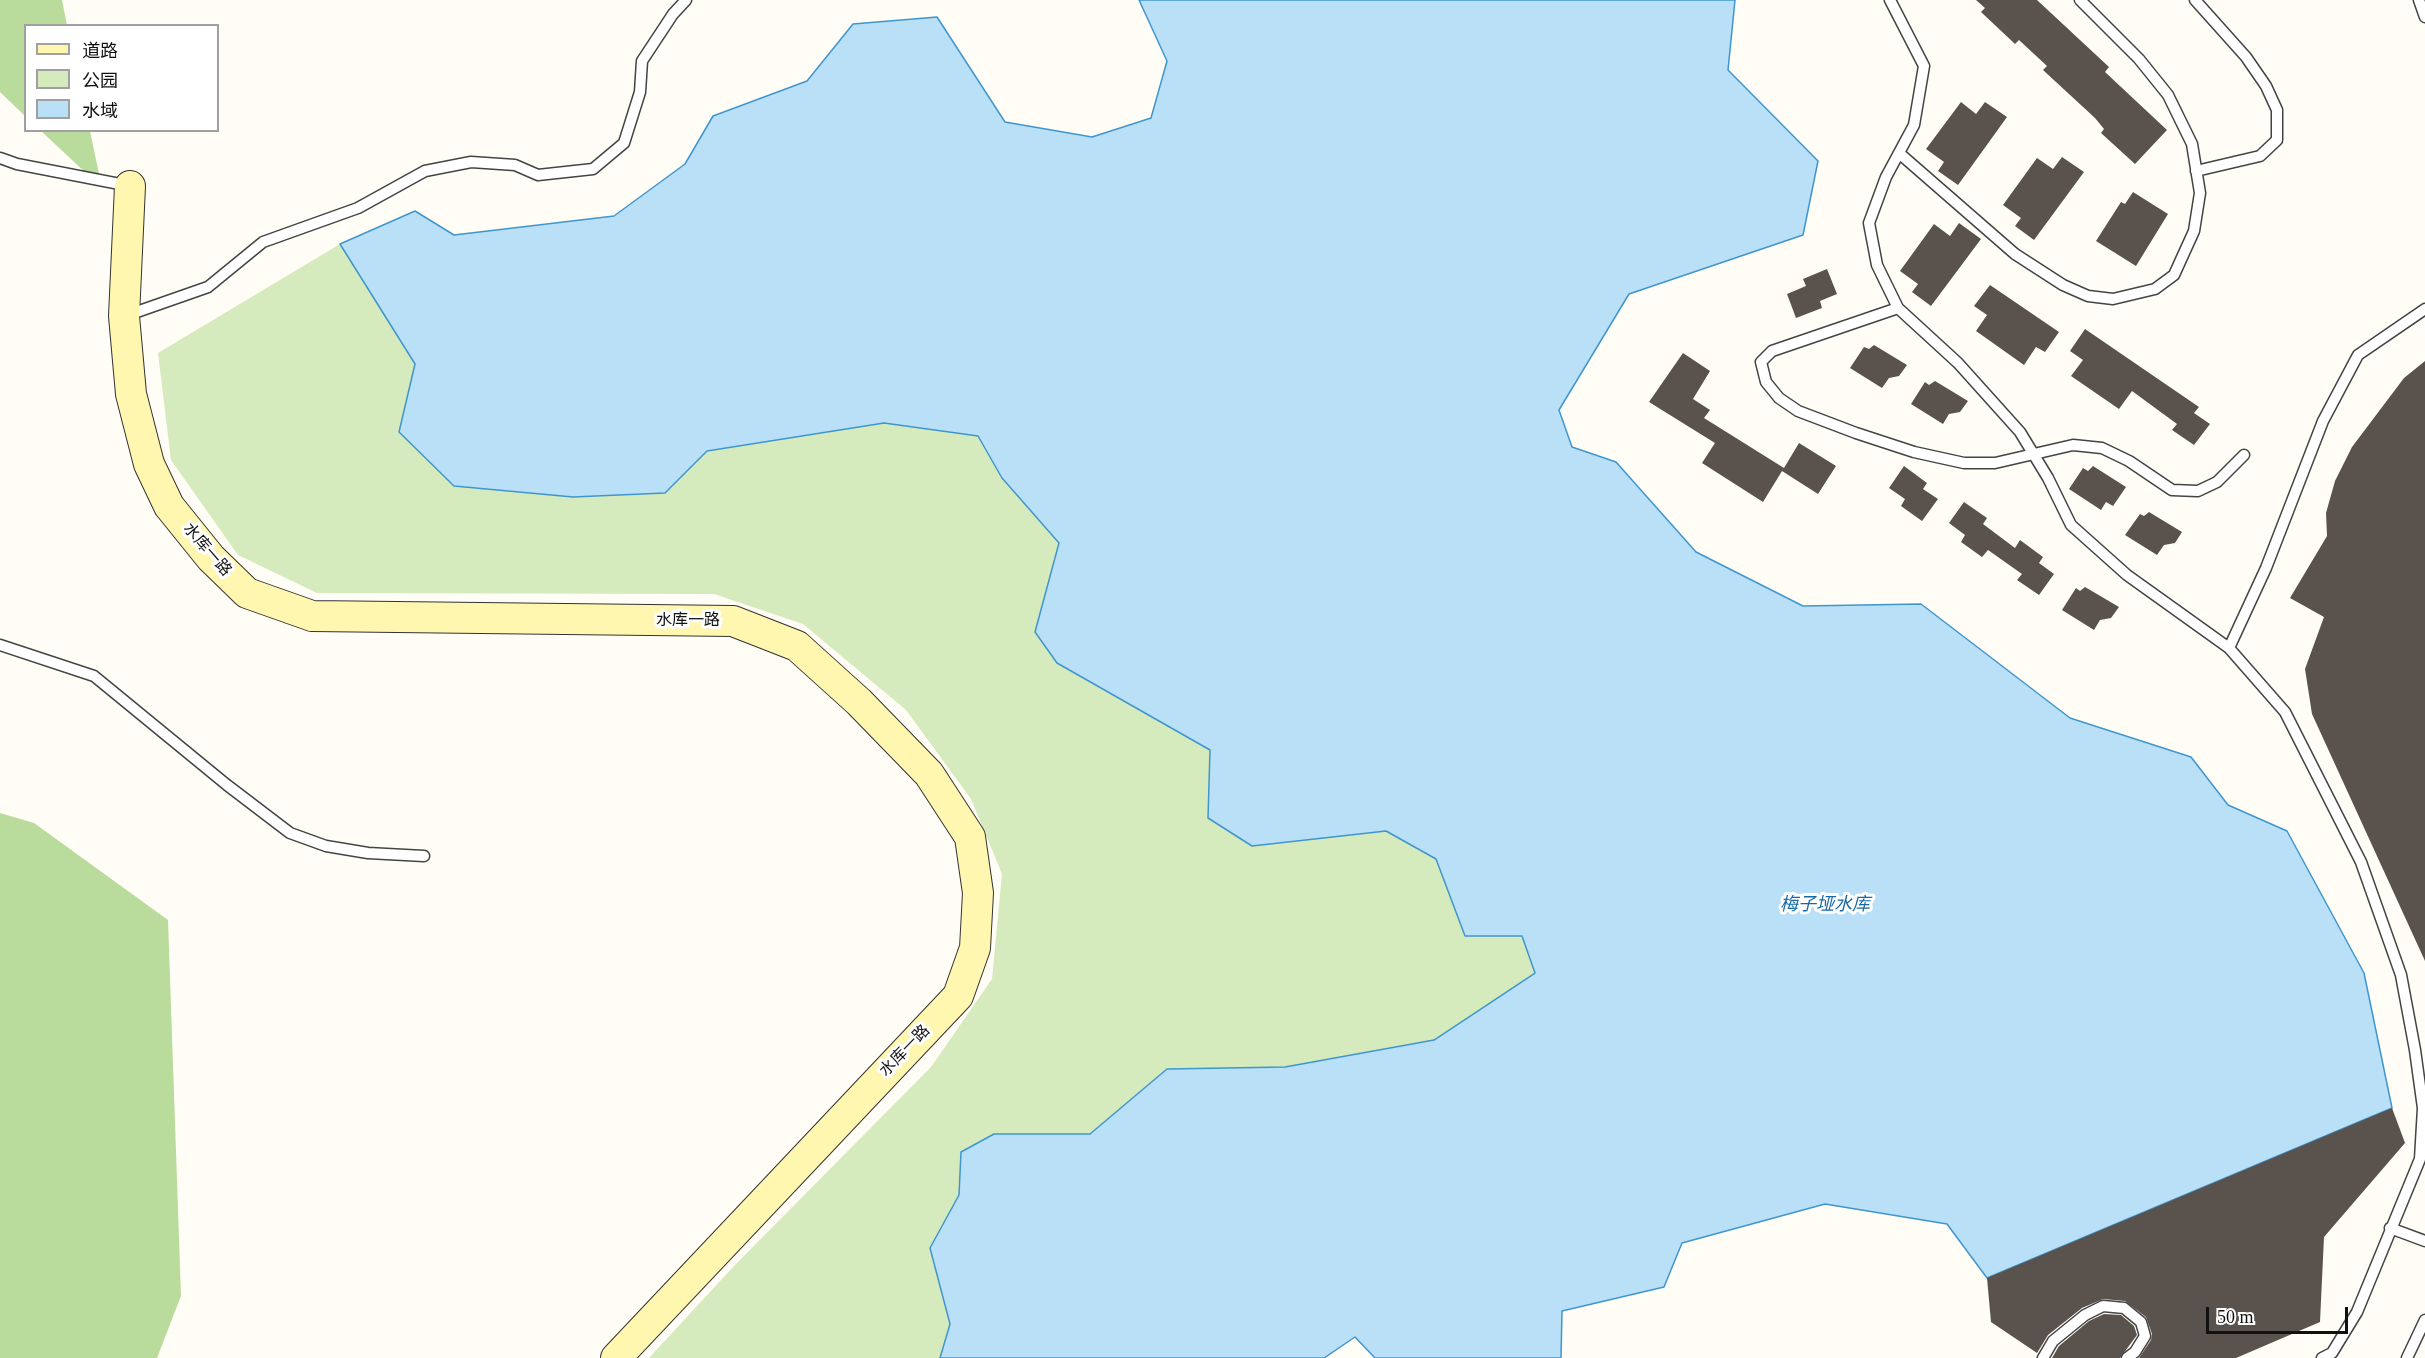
<!DOCTYPE html>
<html>
<head>
<meta charset="utf-8">
<style>
  body { margin:0 }
  #map { position:relative; width:2425px; height:1358px; overflow:hidden; background:#fffdf5; font-family:"Times New Roman","Noto Sans SC",serif }
  canvas { display:block }
  .legend { position:absolute; left:24px; top:24px; width:195px; height:108px; box-sizing:border-box; background:#fff; border:2px solid #a0a0a0; margin:0; padding:8px 10px; list-style:none; font-size:18px; color:#111 }
  .legend li { display:flex; align-items:center; gap:12px; height:30px }
  .legend b { width:30px; border:2px solid #a0a0a0 }
  .scale { position:absolute; left:2206px; top:1307px; width:142px; height:27px; box-sizing:border-box; border:3px solid #111; border-top:0; padding-left:8px; font-size:18px; line-height:21px; white-space:nowrap; color:#111; -webkit-text-stroke:4px #fff; paint-order:stroke }
</style>
</head>
<body>
<div id="map">
<canvas width="2425" height="1358"></canvas>
<ul class="legend">
<li><b style="height:8px;background:#fff6b0"></b>道路</li>
<li><b style="height:16px;background:#d5ebbd"></b>公园</li>
<li><b style="height:16px;background:#b9e0f7"></b>水域</li>
</ul>
<div class="scale">50 m</div>
</div>
<script>
const g = document.querySelector('canvas').getContext('2d');
g.lineJoin = 'round';
function fill(path, color) {
  g.fillStyle = color;
  g.fill(path, 'evenodd');
}
function poly(rows) {
  const path = new Path2D();
  for (const r of rows) {
    path.moveTo(r[0], r[1]);
    for (let i = 2; i < r.length; i += 2) path.lineTo(r[i], r[i + 1]);
  }
  return path;
}
function strokePath(path, color, width, dash) {
  g.strokeStyle = color;
  g.lineWidth = width;
  g.lineCap = dash ? 'butt' : 'round';
  g.setLineDash(dash || []);
  g.stroke(path);
}
function write(font, color, halo, rows, align = 'center') {
  g.font = font + ' "Times New Roman","Noto Sans SC",serif';
  g.lineWidth = 6;
  g.setLineDash([]);
  g.textBaseline = 'middle';
  g.strokeStyle = halo;
  g.fillStyle = color;
  for (const [text, x, y, turn = 0] of rows) {
    g.save();
    g.translate(x, y);
    g.rotate((+turn || 0) * Math.PI / 180);
    g.textAlign = isNaN(turn) ? turn : align;
    if (halo) g.strokeText(text, 0, 0);
    g.fillText(text, 0, 0);
    g.restore();
  }
}
const green = poly([
  [340,244,415,364,400,432,454,486,573,497,665,493,707,451,884,423,978,436,1002,478,1059,543,1035,633,1057,663,1211,750,1252,846,1386,831,1436,859,1465,935,1522,936,1535,973,1434,1040,1285,1067,1167,1069,1090,1134,994,1134,961,1151,959,1195,930,1248,950,1324,940,1358,649,1358,733,1267,931,1067,992,979,1002,874,971,799,906,710,803,624,714,594,317,593,238,555,171,460,158,353]
]);
const forest = poly([
  [0,0,62,0,67,25,26,26,25,116,0,92],
  [41,131,90,131,102,188],
  [0,813,34,823,168,920,181,1296,157,1358,0,1358]
]);
const water = poly([
  [1139,0,1735,0,1728,70,1818,161,1803,235,1629,294,1559,410,1572,447,1616,462,1696,552,1803,606,1921,604,2070,718,2191,757,2228,805,2287,831,2364,973,2392,1108,1987,1278,1947,1224,1825,1204,1682,1243,1664,1287,1562,1311,1561,1358,1375,1358,1355,1337,1324,1358,940,1358,950,1324,930,1248,959,1195,961,1152,994,1134,1090,1134,1167,1069,1285,1067,1434,1040,1535,973,1522,936,1465,936,1436,859,1386,831,1252,846,1208,818,1210,750,1057,663,1035,632,1059,543,1002,478,978,436,884,423,707,451,665,493,573,497,454,486,399,432,415,364,340,244,415,211,454,235,614,216,685,164,713,116,807,81,853,24,937,17,1005,122,1092,137,1151,118,1167,61,1139,0]
]);
const building = poly([
  [1976,0,2037,0,2109,67,2105,72,2167,130,2135,164,2101,133,2104,129,2095,118,2043,70,2047,66,2019,40,2015,44,1981,12,1985,8],
  [1961,102,1976,114,1985,102,2007,117,1958,185,1938,171,1944,162,1926,149],
  [2062,157,2084,172,2034,240,2015,226,2021,218,2003,205,2037,158,2053,169],
  [2133,192,2168,214,2136,266,2096,241,2121,202,2125,204],
  [1959,223,1981,239,1931,306,1912,292,1918,284,1900,271,1934,224,1950,236],
  [1827,269,1837,294,1820,301,1822,308,1796,318,1787,294,1806,286,1803,279],
  [1990,285,2059,332,2045,352,2036,347,2024,365,1976,331,1987,315,1974,306],
  [2085,329,2199,407,2194,413,2210,424,2194,445,2172,430,2177,424,2132,391,2119,409,2071,376,2083,360,2070,351],
  [1874,345,1907,365,1899,376,1889,378,1882,388,1850,368,1864,347,1869,349],
  [1683,353,1710,371,1693,399,1710,410,1704,418,1784,468,1799,443,1836,466,1818,494,1782,471,1763,502,1702,463,1715,443,1649,402],
  [2425,361,2425,961,2312,714,2305,669,2324,617,2290,598,2327,536,2326,513,2335,481,2352,447,2404,378],
  [1935,381,1968,401,1960,412,1949,414,1943,424,1911,404,1925,382,1929,385],
  [1904,466,1927,483,1923,489,1938,499,1922,521,1901,506,1905,499,1889,488],
  [2093,466,2126,487,2113,506,2106,502,2101,510,2069,489,2083,468,2088,471],
  [1964,502,1987,518,1983,524,2015,548,2020,540,2043,557,2039,563,2054,574,2039,595,2017,580,2022,574,1988,550,1982,557,1961,542,1965,535,1949,523],
  [2149,512,2182,532,2175,543,2164,545,2157,555,2125,535,2140,514,2144,516],
  [2085,587,2119,607,2111,618,2100,620,2094,630,2062,610,2076,588,2080,591],
  [2392,1108,2405,1143,2324,1237,2320,1322,2236,1358,2139,1358,2151,1340,2152,1334,2146,1317,2125,1301,2103,1299,2082,1308,2048,1335,2037,1353,1991,1322,1987,1278],
  [2104,1314,2121,1315,2134,1326,2137,1335,2120,1358,2052,1358,2059,1346,2089,1321]
]);
const lane = poly([
  [1890,0,1924,66,1914,125,1886,177,1869,223,1877,265,1898,308,1958,363,2020,432,2048,478,2071,525,2127,575,2229,648,2285,712,2361,862,2401,975,2415,1050,2423,1108,2420,1159,2357,1312,2332,1353,2322,1358],
  [2195,0,2246,57,2266,86,2277,110,2277,140,2260,156,2196,171],
  [2419,0,2425,17],
  [1899,153,2015,254,2063,285,2088,296,2113,299,2155,289,2174,275,2194,231,2200,193,2192,144,2168,95,2139,59,2080,0],
  [0,158,17,164,130,186],
  [1898,308,1772,351,1761,362,1766,382,1779,398,1798,411,1856,433,1914,452,1964,463,1995,463,2073,445,2102,448,2129,461,2172,490,2198,491,2217,482,2244,455],
  [128,315,208,287,263,242,358,208,425,171,471,162,515,165,538,175,593,169,624,143,640,92,642,61,673,14,686,0],
  [0,645,94,676,227,785,290,833,326,846,368,853,424,856],
  [2229,648,2266,568,2323,421,2358,355,2425,309],
  [2390,1228,2425,1241],
  [2043,1358,2053,1341,2085,1315,2103,1306,2124,1308,2141,1322,2145,1336,2135,1352,2127,1358],
  [2407,1358,2425,1320]
]);
const secondary = poly([
  [130,186,124,316,131,394,149,464,169,506,211,558,247,593,312,616,733,621,797,646,859,702,929,774,970,837,978,893,975,948,958,996,616,1358]
]);
const streetNames = [
  ["水库一路",207,550,49],
  ["水库一路",688,621],
  ["水库一路",905,1051,-46]
];
const waterNames = [
  ["梅子垭水库",1825,905]
];
fill(green, '#d5ebbd');
fill(forest, '#b9dc9c');
fill(water, '#b9e0f7');
strokePath(water, '#3f96cf', 1.5);
fill(building, '#5a524d');
strokePath(lane, '#444', 13);
strokePath(secondary, '#333', 32);
strokePath(lane, '#fff', 10);
strokePath(secondary, '#fff6b0', 30);
write('16px', '#111', '#fff', streetNames);
write('italic 18px', '#1768a6', '#fff', waterNames);
</script>
</body>
</html>
